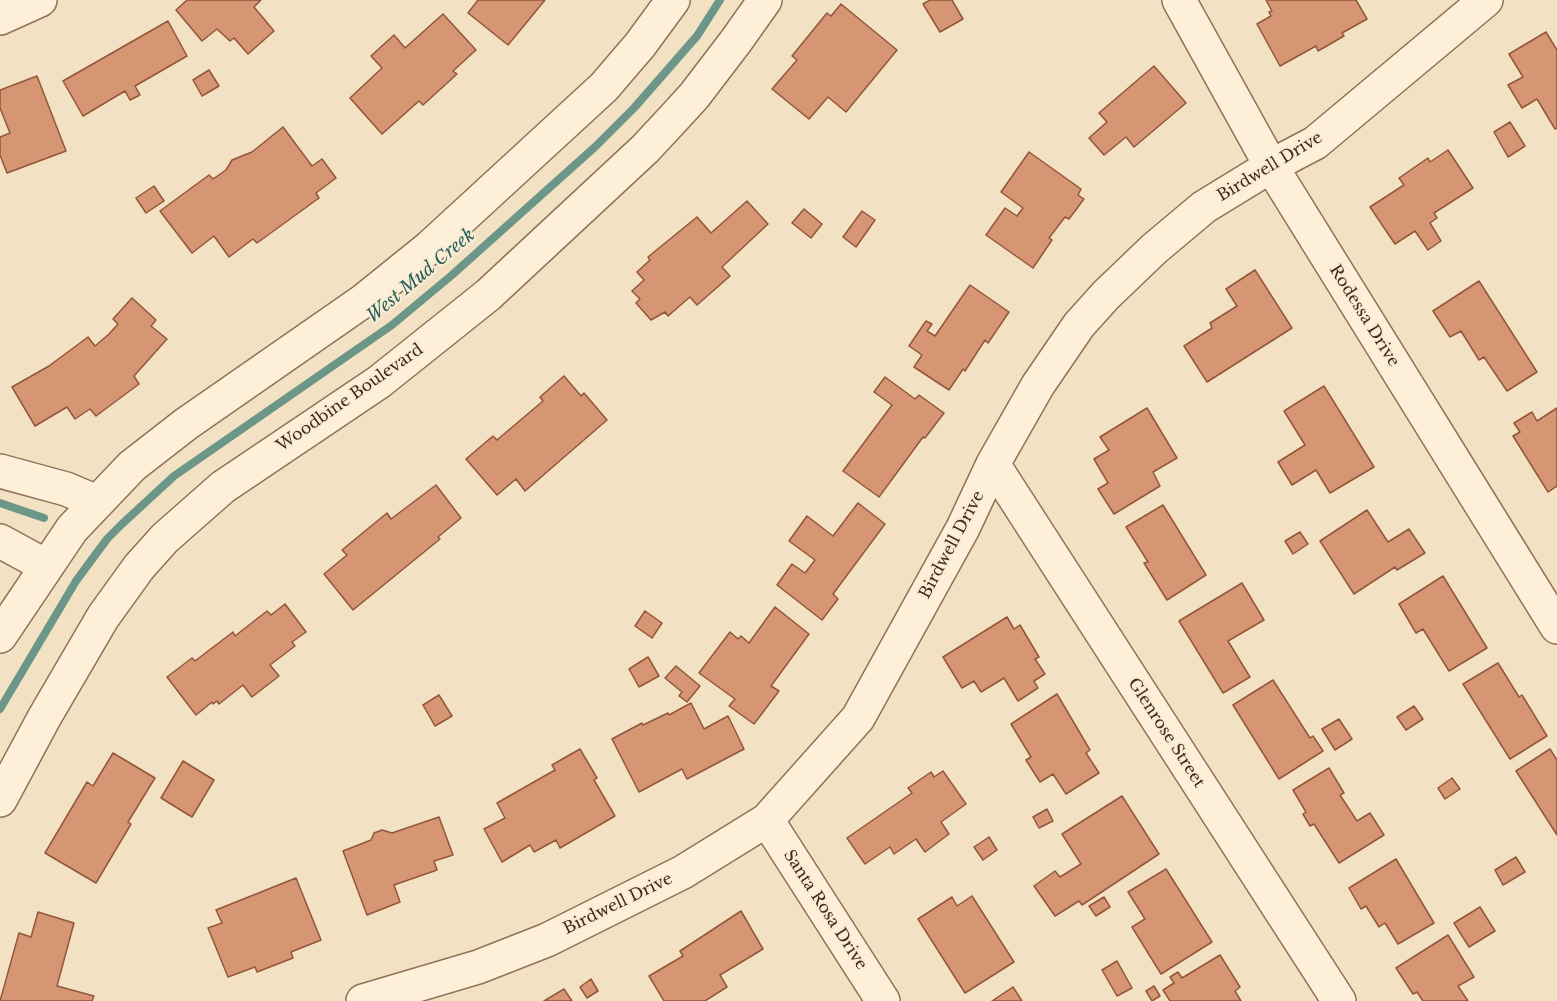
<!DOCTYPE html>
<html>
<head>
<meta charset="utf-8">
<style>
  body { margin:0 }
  canvas { display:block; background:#f3e1c3 }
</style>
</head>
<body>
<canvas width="1557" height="1001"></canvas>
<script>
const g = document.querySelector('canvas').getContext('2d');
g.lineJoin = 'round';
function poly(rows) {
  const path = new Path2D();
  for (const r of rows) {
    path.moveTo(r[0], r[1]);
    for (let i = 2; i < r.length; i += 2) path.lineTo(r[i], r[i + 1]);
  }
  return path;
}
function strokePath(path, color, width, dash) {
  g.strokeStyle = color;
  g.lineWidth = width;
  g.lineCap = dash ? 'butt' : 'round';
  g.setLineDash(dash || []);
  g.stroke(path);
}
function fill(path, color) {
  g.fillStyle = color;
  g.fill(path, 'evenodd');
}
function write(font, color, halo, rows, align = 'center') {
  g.font = font + ' "Libre Baskerville",serif';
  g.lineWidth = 4.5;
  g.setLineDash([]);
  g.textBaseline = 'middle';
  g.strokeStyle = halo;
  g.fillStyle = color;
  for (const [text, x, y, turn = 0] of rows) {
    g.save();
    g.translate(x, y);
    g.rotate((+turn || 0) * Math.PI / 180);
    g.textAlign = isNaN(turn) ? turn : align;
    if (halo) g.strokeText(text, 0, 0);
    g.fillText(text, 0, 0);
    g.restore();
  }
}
const stream = poly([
  [0,503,44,518],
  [0,709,76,581,107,539,122,524,174,476,392,325,452,275,596,146,634,108,697,36,720,0]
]);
const building = poly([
  [187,0,261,0,254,7,274,31,248,54,234,38,230,41,217,29,202,41,176,10,187,0],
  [478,0,545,0,508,45,468,13,478,0],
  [930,0,952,0,963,19,940,32,923,4,930,0],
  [1266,0,1356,0,1367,19,1342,33,1344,36,1318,51,1316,46,1280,66,1257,24,1271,16,1269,12,1272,11,1266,0],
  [841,4,897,50,846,112,828,97,809,119,772,89,797,60,792,56,827,13,831,16,841,4],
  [443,14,476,50,453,71,457,74,423,105,419,101,382,134,350,98,382,68,371,56,394,35,405,48,443,14],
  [168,21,187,56,135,86,140,95,130,100,125,91,83,116,63,81,168,21],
  [1546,32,1557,50,1557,128,1555,129,1537,99,1522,108,1508,85,1523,77,1509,54,1546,32],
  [1154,66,1186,103,1134,147,1126,137,1104,155,1089,138,1107,122,1099,113,1154,66],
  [209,70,219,86,202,96,193,80,209,70],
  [37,76,66,151,7,173,0,155,0,137,10,133,0,108,0,90,37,76],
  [1510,122,1525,146,1508,157,1494,132,1510,122],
  [283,127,312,166,322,159,336,178,316,193,319,198,257,243,253,239,229,257,214,236,192,253,160,211,209,175,213,179,226,170,232,160,252,152,283,127],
  [1448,150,1473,188,1434,213,1437,218,1430,223,1441,241,1428,250,1415,231,1395,244,1370,207,1404,185,1399,178,1428,158,1430,162,1448,150],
  [1029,152,1081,189,1078,195,1084,199,1069,219,1065,217,1049,238,1052,240,1033,268,986,235,1005,208,1017,216,1023,208,1001,192,1029,152],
  [154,186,164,201,146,213,136,198,154,186],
  [747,201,768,224,722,267,730,276,697,305,690,297,668,316,665,312,651,320,636,303,640,299,632,291,644,280,637,272,650,260,648,257,697,217,711,233,747,201],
  [804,209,822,224,811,238,792,223,804,209],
  [862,211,875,220,856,247,843,237,862,211],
  [1255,270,1292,328,1207,382,1184,346,1212,328,1210,323,1237,306,1226,289,1255,270],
  [1479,281,1537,372,1507,391,1484,357,1479,360,1461,331,1450,337,1433,311,1479,281],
  [970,285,1009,312,988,343,985,340,965,371,963,369,949,390,914,367,922,355,909,346,926,321,932,324,927,331,935,336,970,285],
  [132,298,156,320,151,326,167,339,134,376,139,384,96,416,90,409,75,419,67,407,35,426,12,387,49,366,88,337,95,346,109,334,118,324,113,319,132,298],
  [564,376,581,396,584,393,607,420,525,491,516,479,497,495,466,459,493,436,497,440,543,401,540,397,564,376],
  [885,377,915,399,919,395,944,413,925,438,923,437,879,497,843,471,892,405,874,392,885,377],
  [1324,386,1374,467,1330,493,1316,470,1292,485,1278,462,1305,445,1284,411,1324,386],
  [1147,408,1177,458,1153,472,1160,486,1114,514,1098,489,1108,483,1094,459,1109,450,1100,437,1147,408],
  [1557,408,1557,486,1548,492,1513,436,1520,432,1514,423,1532,412,1537,421,1557,408],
  [436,485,461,518,438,537,440,539,353,610,324,574,347,555,342,550,387,513,391,519,436,485],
  [858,503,885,524,833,594,838,599,822,620,777,585,792,564,805,573,815,560,789,541,807,516,833,536,858,503],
  [1163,505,1206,575,1167,600,1144,563,1148,562,1126,527,1163,505],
  [1367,510,1388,542,1409,529,1425,553,1397,570,1395,567,1354,594,1320,541,1367,510],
  [1300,532,1308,544,1293,554,1285,541,1300,532],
  [1443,576,1487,648,1449,671,1423,629,1416,633,1399,604,1443,576],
  [1242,583,1264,620,1228,641,1250,677,1223,693,1179,621,1242,583],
  [285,604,306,632,292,642,295,646,270,665,279,676,252,697,243,685,219,704,217,701,213,704,212,702,196,715,167,677,192,658,195,661,233,632,235,636,267,611,271,615,285,604],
  [775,607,809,634,771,686,779,691,754,724,729,706,735,699,699,673,730,632,738,639,741,636,749,643,775,607],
  [645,611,662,623,652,638,635,626,645,611],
  [1007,617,1014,629,1020,625,1039,657,1035,659,1045,674,1034,681,1038,688,1018,701,1004,678,981,692,974,681,962,688,943,657,1007,617],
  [648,657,659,676,639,687,629,669,648,657],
  [1498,663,1519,697,1522,695,1547,736,1510,759,1463,684,1498,663],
  [676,666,700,686,687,702,679,696,682,692,665,678,676,666],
  [1273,680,1310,738,1313,736,1323,751,1279,779,1233,705,1273,680],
  [1057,694,1090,750,1086,753,1099,773,1066,794,1053,774,1040,782,1026,760,1031,757,1011,724,1057,694],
  [439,695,452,716,435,726,423,705,439,695],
  [691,703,704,729,728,716,744,749,687,779,682,769,639,792,612,739,642,723,643,725,668,713,669,715,691,703],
  [1414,706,1423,719,1406,730,1397,717,1414,706],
  [1339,719,1352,739,1335,750,1322,729,1339,719],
  [580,749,597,778,594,780,615,816,560,848,556,840,534,852,530,845,502,862,484,829,505,818,497,803,555,770,552,765,580,749],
  [1550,749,1557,760,1557,835,1516,771,1550,749],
  [113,753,155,778,128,822,131,824,96,883,45,853,87,782,93,786,113,753],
  [183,761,214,780,192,817,161,798,183,761],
  [1329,768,1344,793,1340,795,1357,821,1370,813,1384,835,1339,863,1314,824,1310,826,1303,814,1306,812,1293,790,1329,768],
  [943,771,966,804,941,822,949,834,925,852,916,839,894,854,890,847,865,864,847,838,912,793,908,788,931,772,934,777,943,771],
  [1452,778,1460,789,1445,799,1438,788,1452,778],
  [1122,796,1159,854,1082,905,1079,901,1055,916,1034,886,1055,871,1060,877,1081,864,1062,834,1122,796],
  [1047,809,1053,821,1039,828,1033,817,1047,809],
  [439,817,453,855,434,861,437,870,394,885,400,902,367,915,343,851,371,840,374,833,382,830,392,833,439,817],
  [989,837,997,850,983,860,974,847,989,837],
  [1516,857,1525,872,1503,885,1495,870,1516,857],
  [1396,859,1434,923,1398,944,1385,923,1379,927,1366,906,1361,909,1349,888,1396,859],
  [1166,869,1212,942,1161,974,1132,927,1145,919,1128,892,1166,869],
  [296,878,321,940,291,952,293,958,257,972,255,967,228,977,208,928,222,923,216,910,296,878],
  [972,896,1014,962,965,993,918,919,952,897,957,906,972,896],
  [1104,897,1110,907,1096,916,1089,906,1104,897],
  [1480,907,1495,931,1469,947,1454,923,1480,907],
  [741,911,763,949,720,975,727,987,705,1001,664,1001,649,976,683,956,680,951,741,911],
  [38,912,74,923,57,986,94,996,92,1001,0,1001,19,933,31,937,38,912],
  [1448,935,1474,977,1458,986,1468,1001,1423,1001,1417,992,1413,994,1396,968,1448,935],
  [1220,955,1240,987,1235,991,1241,1001,1170,1001,1163,990,1174,983,1170,977,1178,972,1182,978,1220,955],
  [1117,961,1132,988,1117,996,1102,970,1117,961],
  [591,979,598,991,587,998,580,987,591,979],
  [1154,986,1160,996,1152,1001,1146,991,1154,986],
  [1013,987,1022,1001,992,1001,1013,987],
  [564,989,572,1001,544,1001,564,989]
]);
const minor = poly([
  [1179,0,1271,166,1557,627],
  [0,18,40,0],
  [993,464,1339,1001],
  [0,471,66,489,97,502],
  [0,541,46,566],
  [0,636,72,529,132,466,186,424,363,301,430,247,604,87,640,45,673,0],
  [0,800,44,718,103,617,139,567,165,538,223,487,379,382,488,295,645,149,672,120,694,96,736,41,765,0],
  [767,820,883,1001],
  [363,1001,478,967,547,940,683,872,767,820,858,718,963,528,993,464,1038,385,1079,325,1106,295,1154,249,1204,207,1271,166,1315,143,1486,0]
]);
const streetNames = [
  ["Birdwell Drive",1270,167,-31],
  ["Rodessa Drive",1364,316,58],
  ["Woodbine Boulevard",350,398,-35],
  ["Birdwell Drive",952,545,-62],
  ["Glenrose Street",1166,733,57],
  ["Birdwell Drive",618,904,-26],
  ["Santa Rosa Drive",825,910,57]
];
const waterNames = [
  ["West Mud Creek",421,276,-40]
];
strokePath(stream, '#6b9688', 8);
fill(building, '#d69674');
strokePath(building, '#935639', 1.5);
strokePath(minor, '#917157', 36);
strokePath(minor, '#fdefd8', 33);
write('16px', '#3f2b1d', '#faecd4', streetNames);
write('italic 18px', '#2a6059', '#faecd4', waterNames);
</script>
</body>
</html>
